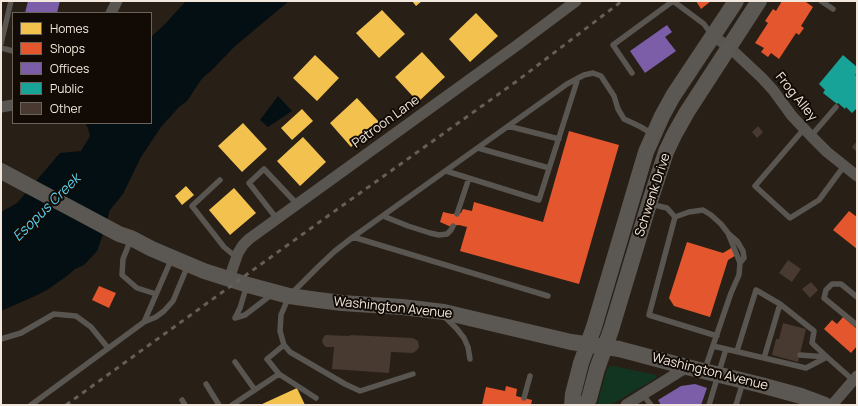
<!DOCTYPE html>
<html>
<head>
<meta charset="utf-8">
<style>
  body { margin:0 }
  #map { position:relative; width:858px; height:406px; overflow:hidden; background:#281f16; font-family:Manrope,sans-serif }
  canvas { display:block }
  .frame { position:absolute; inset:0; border:2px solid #f2e8dd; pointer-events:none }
  .legend { position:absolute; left:12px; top:12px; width:140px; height:112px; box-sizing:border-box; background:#120b05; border:1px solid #6c635b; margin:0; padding:5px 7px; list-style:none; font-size:12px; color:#f2e8dd }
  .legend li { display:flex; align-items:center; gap:8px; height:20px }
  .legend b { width:20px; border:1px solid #6c635b }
</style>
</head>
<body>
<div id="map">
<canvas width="858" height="406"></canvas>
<div class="frame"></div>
<ul class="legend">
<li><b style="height:11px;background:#f2c14e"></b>Homes</li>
<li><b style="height:11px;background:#e4572e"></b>Shops</li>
<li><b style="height:11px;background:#7b5ea7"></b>Offices</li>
<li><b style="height:11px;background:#17a398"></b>Public</li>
<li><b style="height:11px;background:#483a31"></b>Other</li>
</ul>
</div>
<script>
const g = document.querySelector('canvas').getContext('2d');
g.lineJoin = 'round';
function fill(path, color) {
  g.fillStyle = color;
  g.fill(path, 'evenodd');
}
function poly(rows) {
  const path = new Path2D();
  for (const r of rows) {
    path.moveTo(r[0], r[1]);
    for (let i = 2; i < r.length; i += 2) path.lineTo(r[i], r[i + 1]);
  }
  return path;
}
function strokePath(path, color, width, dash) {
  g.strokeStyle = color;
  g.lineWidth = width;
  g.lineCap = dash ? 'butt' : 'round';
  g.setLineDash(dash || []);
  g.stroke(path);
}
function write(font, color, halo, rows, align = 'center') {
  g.font = font + ' Manrope,sans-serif';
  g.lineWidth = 4;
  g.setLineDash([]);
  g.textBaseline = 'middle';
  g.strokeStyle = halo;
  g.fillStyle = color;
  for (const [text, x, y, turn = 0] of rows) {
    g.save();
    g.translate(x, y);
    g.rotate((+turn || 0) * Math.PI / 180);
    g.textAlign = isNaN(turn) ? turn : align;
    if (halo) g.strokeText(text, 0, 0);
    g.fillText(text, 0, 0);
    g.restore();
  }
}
const green = poly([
  [610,366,614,366,656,375,657,376,656,378,611,405,597,405,607,369]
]);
const water = poly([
  [186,1,289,1,234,47,210,72,206,75,201,80,187,101,179,107,161,127,141,157,123,194,110,210,100,243,97,251,84,265,75,269,67,276,47,290,33,297,1,311,1,212,17,203,60,153,81,151,90,136,88,128,85,123,151,123,151,37,165,24],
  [278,96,292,111,268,127,260,120]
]);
const homes = poly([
  [412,1,422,1,416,6],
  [382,10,405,34,379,58,356,33],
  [476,13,498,36,470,62,449,39],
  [422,52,445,77,418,102,395,77],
  [315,55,339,78,317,101,293,78],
  [357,98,379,122,351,147,330,123],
  [302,109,313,121,292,140,281,128],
  [243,123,267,149,242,172,218,146],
  [303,137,326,162,300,186,277,161],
  [186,186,194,195,182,205,175,196],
  [234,188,256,213,230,235,209,210],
  [297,388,305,405,260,405]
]);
const shops = poly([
  [696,1,711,1,701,9],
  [782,1,806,1,806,2,813,7,801,26,804,28,799,35,796,33,779,59,771,53,768,57,761,52,764,48,755,43,768,23,765,21,773,9,776,11],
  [569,131,619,145,579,284,460,251,467,227,459,225,449,226,440,222,443,212,452,214,461,213,463,209,472,211,474,202,543,222],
  [849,211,857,217,857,249,833,230],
  [687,242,723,253,733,247,738,254,728,260,710,317,674,306,669,298],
  [99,286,116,293,109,308,92,300],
  [843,317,857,329,857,346,851,353,824,329,832,320,837,324],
  [506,386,517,389,516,396,532,400,531,405,482,405,486,387,505,391]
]);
const offices = poly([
  [28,1,60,1,57,13,25,13],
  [667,25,672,32,665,37,676,51,645,73,630,51],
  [695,384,707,388,701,405,661,405,658,400,681,386]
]);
const public = poly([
  [843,55,857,67,857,73,855,75,857,76,857,108,852,113,846,107,845,109,838,103,837,104,823,93,825,90,819,84]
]);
const building = poly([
  [758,126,763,132,757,138,752,132],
  [857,141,857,152,852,147],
  [788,260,801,269,792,282,779,273],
  [811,282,818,290,810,298,802,289],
  [783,323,806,329,798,362,772,355,776,339,779,339],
  [325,335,350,336,350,335,413,338,418,341,419,347,417,350,413,353,391,352,389,373,332,369,334,347,326,347,323,344,322,340]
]);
const lane = poly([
  [821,1,833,9],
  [1,44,11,1],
  [1,48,13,51],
  [632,73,613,45,673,1,704,24,711,34],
  [508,126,559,139],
  [804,129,755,186,790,218,819,200,844,166],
  [811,136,836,107],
  [478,148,549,168],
  [446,171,539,200,578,78],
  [220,180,192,206,224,247,236,257],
  [650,204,667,208,675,217,649,315,717,336],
  [457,214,469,178],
  [383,216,408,226,430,233,439,235,447,234,451,230,453,226],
  [675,217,689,212,703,210,711,215,721,224,728,233,740,263,739,275,731,293,705,369],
  [277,219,249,183,264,169,297,204],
  [729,234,737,241,743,251,744,258,740,263],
  [353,237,548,296],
  [131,239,123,259,122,275,137,288,156,294],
  [857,297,841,284,832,284,826,290,824,298,857,325],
  [780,304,814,331,812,343,827,357],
  [445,317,457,329,464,338,468,347,470,359],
  [235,318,245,315,271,295],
  [235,318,240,308,247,285],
  [144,322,172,258],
  [1,339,21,333,54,314,76,316,91,327,108,348],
  [713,346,726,349],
  [737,351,756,290,780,304,764,358],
  [800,355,827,357],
  [235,362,255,390],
  [279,374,316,398],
  [413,374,360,391,345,384,290,352,284,345,280,331,281,315,289,296,319,266,335,251,353,237,567,84,584,75,593,73,601,76,614,96,618,109,624,119,639,126,653,134],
  [206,384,219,405],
  [643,395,651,405],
  [524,398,530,376],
  [182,400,185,405],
  [31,405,144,322,156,317,164,311,173,301,188,265],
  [232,405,279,374,267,359,284,345],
  [709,405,726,349,806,368,827,357,854,381],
  [736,405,743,382]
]);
const street = poly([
  [111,13,117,1],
  [713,36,729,47,762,78,773,90,792,116,811,136,827,152,857,176],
  [1,107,13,105],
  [229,279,238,253,243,245,249,239,516,46,576,1],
  [626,405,687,367],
  [832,405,857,376]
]);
const secondary = poly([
  [1,171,119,234,131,238,152,249,204,271,248,285,289,296,318,300,342,303,402,307,444,312,571,342,619,349,687,367,761,385,801,396,825,405],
  [572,405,573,394,581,363,594,327,646,152,662,116,673,96,736,1],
  [584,405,589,399,597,369,611,330,649,204,666,152,674,135,687,112,759,1]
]);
const rail = poly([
  [66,405,332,213,517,81,622,1]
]);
const streetNames = [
  ["Frog Alley",796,97,51],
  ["Patroon Lane",386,122,-36],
  ["Schwenk Drive",653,195,-72],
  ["Washington Avenue",393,308,6],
  ["Washington Avenue",710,372,14]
];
const waterNames = [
  ["Esopus Creek",47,208,-45]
];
fill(green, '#113520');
fill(water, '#040f14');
fill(homes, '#f2c14e');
fill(shops, '#e4572e');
fill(offices, '#7b5ea7');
fill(public, '#17a398');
fill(building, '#483a31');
strokePath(lane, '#595551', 5.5);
strokePath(street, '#595551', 11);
strokePath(secondary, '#5b5752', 16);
strokePath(rail, '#645f59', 3, [5, 5]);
write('13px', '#f2e8dd', '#120b05', streetNames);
write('italic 14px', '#57d1f1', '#120b05', waterNames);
</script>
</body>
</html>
